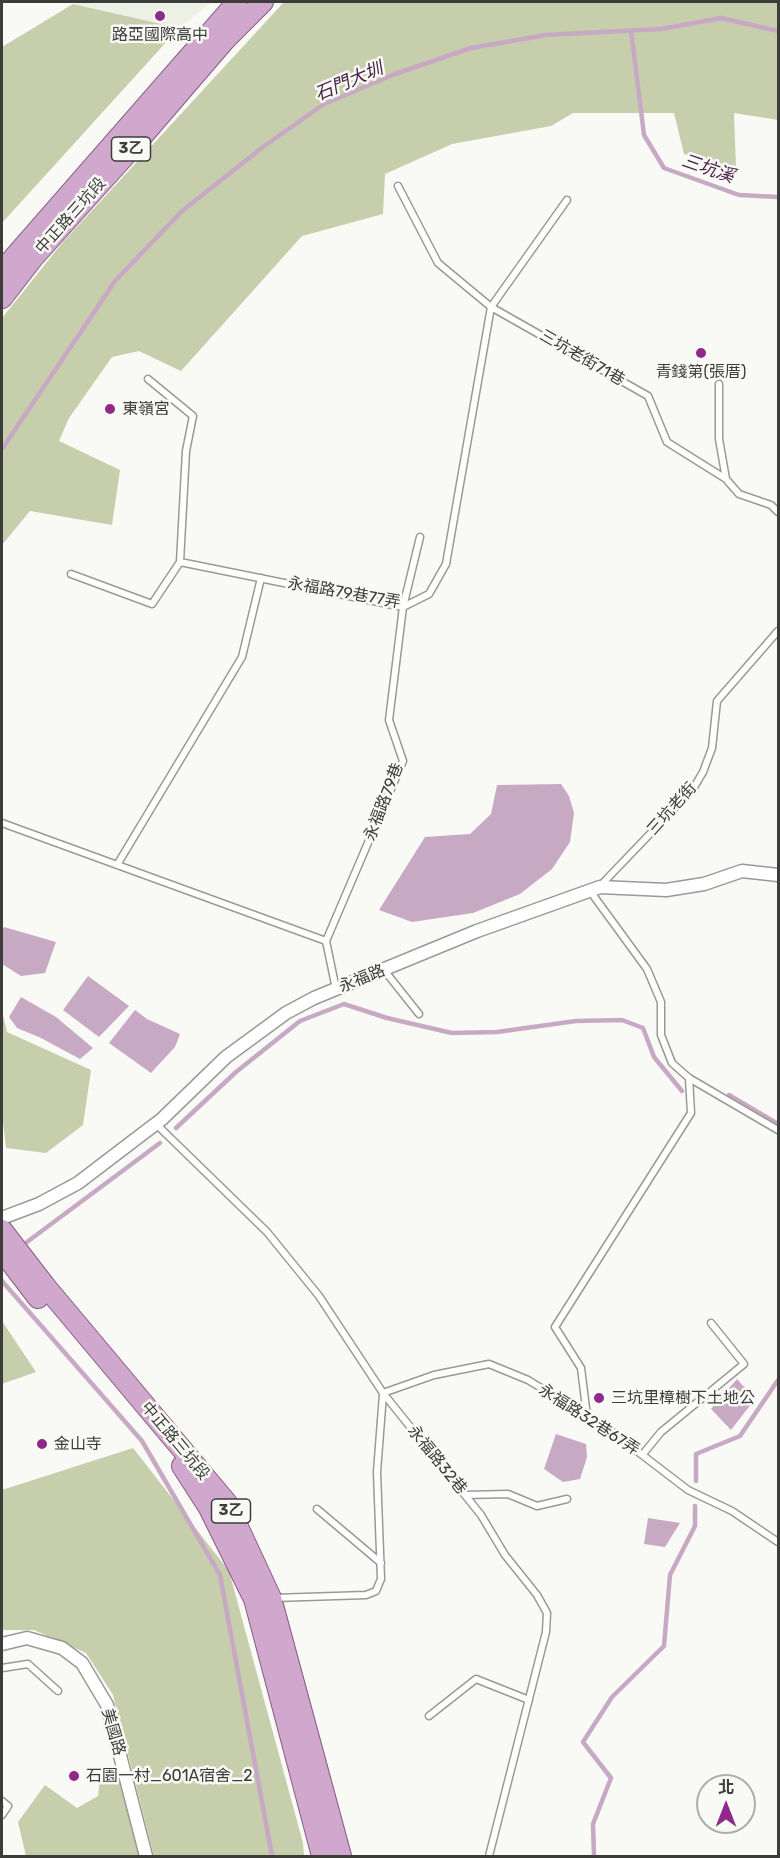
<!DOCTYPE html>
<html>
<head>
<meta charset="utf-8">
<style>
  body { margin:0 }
  #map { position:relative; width:780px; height:1858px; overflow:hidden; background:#f9faf5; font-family:Rubik,"Noto Sans TC",sans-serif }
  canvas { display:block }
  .frame { position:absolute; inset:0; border:3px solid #3c3c3a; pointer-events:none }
  .north { position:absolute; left:696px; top:1774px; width:60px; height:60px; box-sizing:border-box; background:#f9faf5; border:2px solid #adaeaa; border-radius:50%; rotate:0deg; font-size:16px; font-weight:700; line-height:24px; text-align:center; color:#3c3c3a }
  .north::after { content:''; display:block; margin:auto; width:21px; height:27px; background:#91288b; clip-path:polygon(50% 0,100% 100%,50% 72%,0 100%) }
</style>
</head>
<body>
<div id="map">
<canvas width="780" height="1858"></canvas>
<div class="frame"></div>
<div class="north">北</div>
</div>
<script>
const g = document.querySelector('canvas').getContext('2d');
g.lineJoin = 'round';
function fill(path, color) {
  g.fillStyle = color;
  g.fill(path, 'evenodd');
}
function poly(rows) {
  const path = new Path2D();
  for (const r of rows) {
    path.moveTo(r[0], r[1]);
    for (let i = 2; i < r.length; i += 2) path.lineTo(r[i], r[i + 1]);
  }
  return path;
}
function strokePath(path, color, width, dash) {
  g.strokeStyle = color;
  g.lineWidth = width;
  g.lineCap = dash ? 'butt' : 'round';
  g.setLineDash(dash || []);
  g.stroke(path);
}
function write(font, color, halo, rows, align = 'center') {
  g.font = font + ' Rubik,"Noto Sans TC",sans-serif';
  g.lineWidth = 5;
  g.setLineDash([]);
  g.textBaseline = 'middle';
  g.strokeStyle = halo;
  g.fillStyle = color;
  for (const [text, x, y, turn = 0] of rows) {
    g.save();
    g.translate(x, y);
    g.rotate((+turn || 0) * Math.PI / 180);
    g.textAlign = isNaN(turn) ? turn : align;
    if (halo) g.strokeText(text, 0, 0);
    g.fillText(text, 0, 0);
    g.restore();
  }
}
const built = poly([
  [75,2,212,2,179,28,73,4]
]);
const green = poly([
  [284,2,778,2,778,120,734,113,736,168,684,154,674,113,573,113,551,126,452,144,385,174,383,214,302,236,181,371,139,351,112,357,69,418,59,441,120,470,112,525,30,511,2,545,2,318,63,242],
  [73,4,179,28,2,223,2,47],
  [2,1011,7,1032,91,1070,83,1125,46,1153,6,1148,2,1113],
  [2,1321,36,1372,2,1384],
  [133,1448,229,1571,303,1843,304,1856,154,1856,113,1695,86,1653,34,1630,2,1630,2,1490],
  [119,1771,140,1856,26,1856,18,1822,45,1785,77,1808,98,1796,100,1779]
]);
const water = poly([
  [561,784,569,796,574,813,570,842,552,869,520,894,473,913,412,922,379,910,425,837,470,834,491,814,497,785],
  [4,927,56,942,45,973,21,976,2,964,2,930],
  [88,976,129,1006,99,1037,63,1010],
  [21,997,56,1017,93,1048,80,1059,41,1038,17,1028,9,1017],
  [135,1010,147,1019,180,1034,175,1047,151,1073,109,1043],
  [737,1379,755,1399,731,1430,711,1409],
  [556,1434,586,1444,587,1457,580,1479,563,1482,544,1469],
  [648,1518,680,1523,665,1547,644,1544]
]);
const stream = poly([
  [631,30,644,135,664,168,739,195,778,197],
  [2,449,115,281,182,211,263,147,324,104,395,74,471,48,546,35,661,29,721,18,778,31],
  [729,1095,778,1124],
  [176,1128,236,1072,300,1021,344,1004,387,1018,452,1033,497,1032,576,1021,622,1020,643,1028,654,1057,682,1091],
  [27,1242,160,1143],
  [2,1281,142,1441,220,1575,272,1856],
  [696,1481,696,1454,740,1436,778,1380],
  [594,1856,593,1824,611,1778,583,1742,612,1697,664,1646,670,1575,695,1526,695,1506]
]);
const service = poly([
  [398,186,438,263,491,307,648,396,667,442,726,479,739,494,771,505,778,512],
  [148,379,193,416,186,451,180,562,403,607,429,594,446,564,491,307,567,200],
  [719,384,719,439,726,479],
  [71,574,152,604,180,562],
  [2,823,326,941],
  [117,865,242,657,261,578],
  [600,886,693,789,703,772,712,748,717,701,778,631],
  [590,891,647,969,661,1002,661,1035,672,1063,689,1078,778,1130],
  [384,970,419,1014],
  [336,989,326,941,403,761,389,720,403,607,420,537],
  [156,1124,267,1232,319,1296,383,1393,481,1515,505,1555,537,1595,547,1613,546,1632,489,1856],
  [383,1393,434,1375,489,1364,528,1380,607,1428,688,1490,732,1511,778,1542],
  [587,1416,581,1368,555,1327,691,1113,689,1078],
  [643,1454,661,1432,744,1364,711,1323],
  [465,1495,508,1494,537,1506,567,1499],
  [317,1509,381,1563],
  [274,1598,366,1595,376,1591,381,1579,377,1472,383,1394],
  [2,1668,28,1664,58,1691],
  [429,1716,476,1679,529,1700],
  [2,1801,8,1806,2,1815]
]);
const minor = poly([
  [2,1218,39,1204,78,1183,162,1119,226,1057,286,1013,314,998,477,931,600,887,666,890,704,884,742,871,778,875],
  [2,1644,27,1638,62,1648,82,1663,107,1705,146,1856]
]);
const primary = poly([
  [2,271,237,2],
  [2,298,33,258,133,147,225,40,263,2],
  [2,1230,46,1287,227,1503,271,1598,341,1856],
  [2,1251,38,1298],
  [182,1466,209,1508,254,1599,322,1856]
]);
const markers = [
  [160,16,6,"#91288b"],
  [701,353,6,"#91288b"],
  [110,409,6,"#91288b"],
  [599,1398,6,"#91288b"],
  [42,1444,6,"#91288b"],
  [74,1776,6,"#91288b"]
];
const shields = [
  [131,149,39],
  [231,1511,39]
];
const shieldNames = [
  ["3乙",131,149],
  ["3乙",231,1511]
];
const poiNames = [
  ["路亞國際高中",160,35,"center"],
  ["青錢第(張厝)",701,372,"center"],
  ["東嶺宮",122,409],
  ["三坑里樟樹下土地公",611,1398],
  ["金山寺",54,1444],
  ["石園一村_601A宿舍_2",86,1776]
];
const streetNames = [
  ["中正路三坑段",71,216,-48],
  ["三坑老街71巷",582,358,30],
  ["永福路79巷77弄",344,593,10],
  ["永福路79巷",384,802,-69],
  ["三坑老街",672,809,-48],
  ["永福路",362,979,-22],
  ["永福路32巷67弄",589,1420,33],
  ["中正路三坑段",175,1441,50],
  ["永福路32巷",437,1460,51],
  ["美國路",113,1732,74]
];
const waterNames = [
  ["石門大圳",349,82,-23],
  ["三坑溪",708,169,19]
];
fill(built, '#edf0e4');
fill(green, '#c6ceab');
fill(water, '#c8a9c4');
strokePath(stream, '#c8a9c4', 4.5);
strokePath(service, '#999a96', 9);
strokePath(minor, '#999a96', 15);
strokePath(primary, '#885b83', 22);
strokePath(service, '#fff', 6);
strokePath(minor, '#fff', 12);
strokePath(primary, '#d0a7cd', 20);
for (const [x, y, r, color] of markers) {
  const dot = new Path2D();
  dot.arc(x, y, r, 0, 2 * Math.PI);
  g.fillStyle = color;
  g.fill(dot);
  strokePath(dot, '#f9faf5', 2);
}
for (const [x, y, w] of shields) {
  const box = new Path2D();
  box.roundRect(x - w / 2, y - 12, w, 24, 4.5);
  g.fillStyle = '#f9faf5';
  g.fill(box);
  strokePath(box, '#3c3c3a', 1.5);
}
write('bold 15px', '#3c3c3a', null, shieldNames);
write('16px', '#3c3c3a', '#f9faf5', poiNames, 'left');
write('16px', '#3c3c3a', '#f9faf5', streetNames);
write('italic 18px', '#4a2147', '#f9faf5', waterNames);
</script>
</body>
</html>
